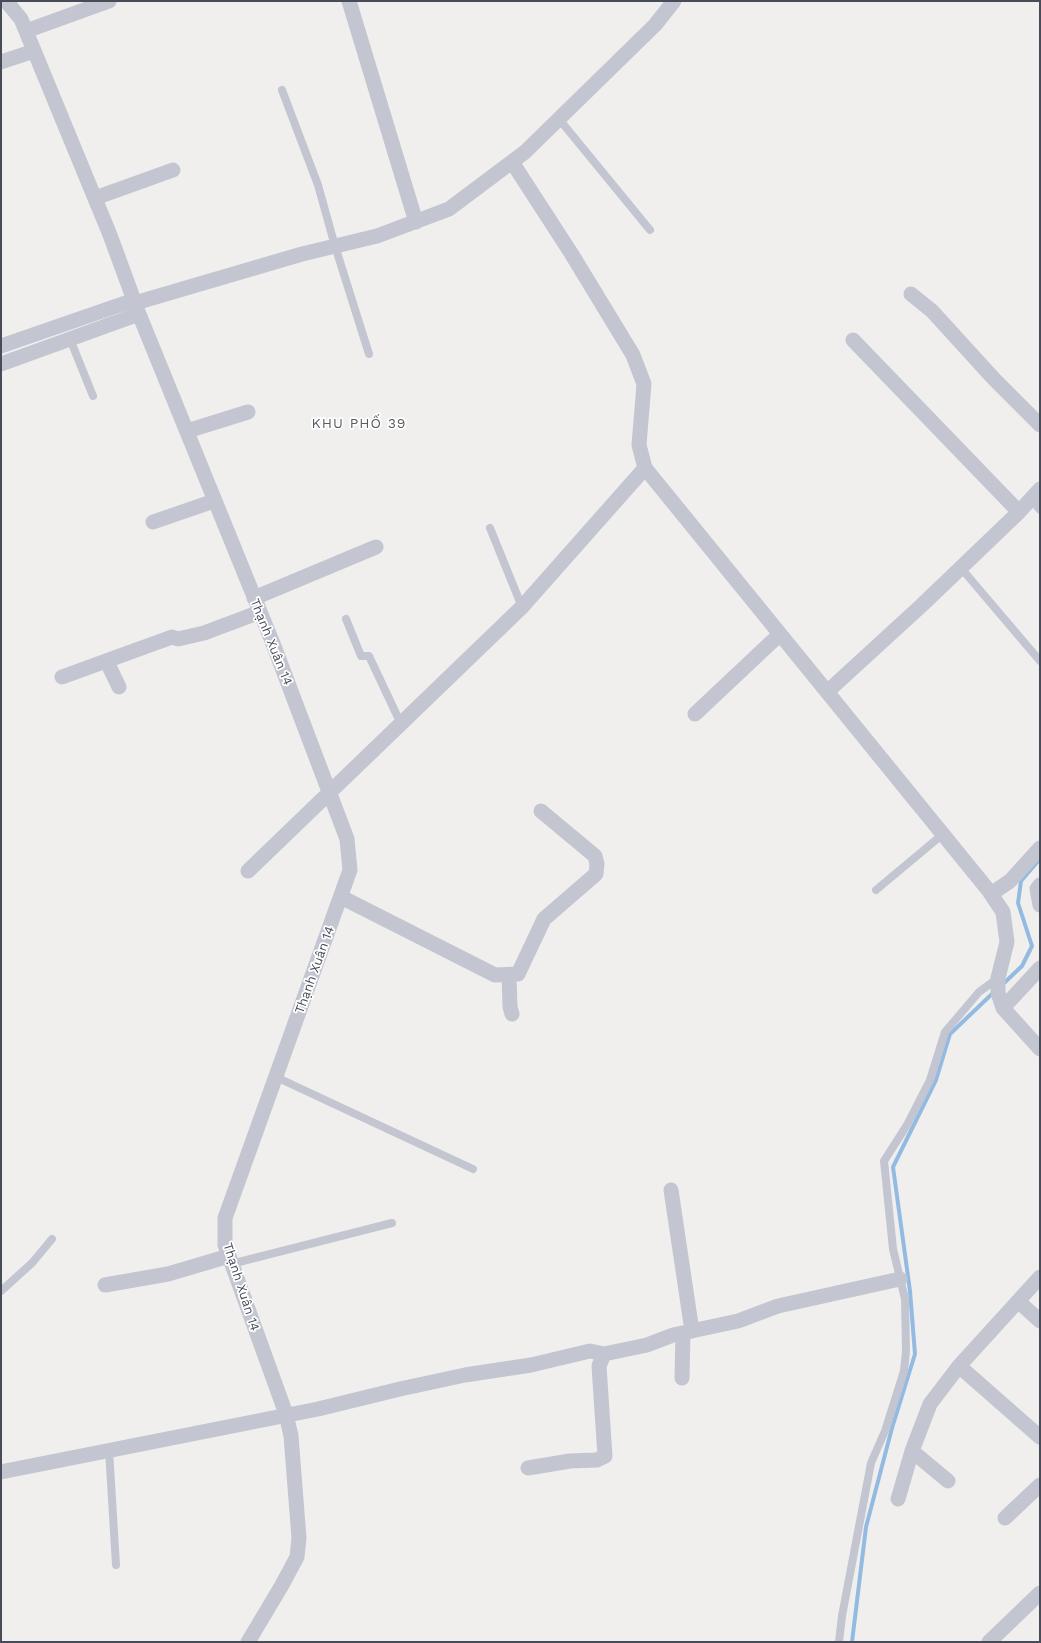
<!DOCTYPE html>
<html>
<head>
<meta charset="utf-8">
<style>
  body { margin:0 }
  #map { position:relative; width:1041px; height:1643px; overflow:hidden; background:#f0efee; font-family:"Work Sans",sans-serif }
  canvas { display:block }
  .frame { position:absolute; inset:0; border:2px solid #484c59; pointer-events:none }
</style>
</head>
<body>
<div id="map">
<canvas width="1041" height="1643"></canvas>
<div class="frame"></div>
</div>
<script>
const g = document.querySelector('canvas').getContext('2d');
g.lineJoin = 'round';
function poly(rows) {
  const path = new Path2D();
  for (const r of rows) {
    path.moveTo(r[0], r[1]);
    for (let i = 2; i < r.length; i += 2) path.lineTo(r[i], r[i + 1]);
  }
  return path;
}
function strokePath(path, color, width, dash) {
  g.strokeStyle = color;
  g.lineWidth = width;
  g.lineCap = dash ? 'butt' : 'round';
  g.setLineDash(dash || []);
  g.stroke(path);
}
function write(font, color, halo, rows, align = 'center') {
  g.font = font + ' "Work Sans",sans-serif';
  g.lineWidth = 3.5;
  g.setLineDash([]);
  g.textBaseline = 'middle';
  g.strokeStyle = halo;
  g.fillStyle = color;
  for (const [text, x, y, turn = 0] of rows) {
    g.save();
    g.translate(x, y);
    g.rotate((+turn || 0) * Math.PI / 180);
    g.textAlign = isNaN(turn) ? turn : align;
    if (halo) g.strokeText(text, 0, 0);
    g.fillText(text, 0, 0);
    g.restore();
  }
}
const stream = poly([
  [1002,985,1022,966,1032,946,1018,903,1021,881,1039,860],
  [852,1642,866,1527,892,1428,915,1354,910,1291,893,1167,936,1080,950,1034,994,992]
]);
const service = poly([
  [282,90,318,185,335,246,369,354],
  [559,119,650,230],
  [70,339,93,396],
  [1031,499,1040,510],
  [490,528,522,607],
  [961,568,1040,661],
  [346,619,361,656,369,656,401,724],
  [876,890,943,834],
  [276,1077,473,1169],
  [231,1264,392,1223],
  [1,1291,32,1263,52,1239],
  [109,1450,116,1565],
  [839,1642,842,1616,871,1463,885,1431,904,1371,906,1351,905,1299,893,1249,884,1161,907,1125,930,1080,945,1032,979,992,998,978]
]);
const minor = poly([
  [6,1,21,19,110,235,139,314,272,641,347,839,350,870,225,1218,225,1245,286,1414,291,1436,299,1538,297,1557,282,1585,248,1642],
  [349,1,416,222],
  [26,31,109,1],
  [1,62,34,51],
  [512,162,571,253,633,355,644,384,639,445,645,468,989,891,1003,912,1007,942,998,978,998,993,1003,1008,1040,1049],
  [95,198,173,170],
  [911,294,932,311,994,379,1040,425],
  [135,303,302,254,377,236,449,209,525,152,655,25,674,1],
  [853,340,1019,512],
  [1,346,134,300],
  [1,364,139,314],
  [187,431,248,412],
  [153,522,214,501],
  [254,598,376,547],
  [107,662,119,687],
  [62,677,172,637,178,639,204,633,260,612],
  [827,692,922,605,1019,512,1040,489],
  [695,714,780,634],
  [248,871,522,607,645,468],
  [1040,885,1037,889,1040,905],
  [991,894,1010,881,1040,848],
  [341,897,495,975,518,974,544,919,596,874,597,864,595,856,541,811],
  [509,975,510,1007,512,1014],
  [1003,1008,1040,968],
  [671,1190,692,1331],
  [105,1285,168,1274,229,1256],
  [1019,1302,1040,1321],
  [959,1366,1040,1437],
  [682,1378,683,1333],
  [528,1468,570,1461,597,1460,605,1456,599,1366,604,1354],
  [1,1472,318,1409,400,1389,465,1375,531,1365,590,1351,604,1354,647,1345,673,1335,738,1321,778,1306,900,1279],
  [948,1481,912,1451,930,1404,959,1366,1040,1277],
  [898,1499,912,1451],
  [1005,1518,1040,1485],
  [989,1642,1040,1593]
]);
const streetNames = [
  ["Thạnh Xuân 14",271,642,68],
  ["Thạnh Xuân 14",315,970,-70],
  ["Thạnh Xuân 14",241,1287,72]
];
const neighbourhoodNames = [
  ["KHU PHỐ 39",359,424]
];
strokePath(stream, '#93bbe1', 4);
strokePath(service, '#c3c6d1', 8);
strokePath(minor, '#c3c6d1', 15);
write('13px', '#484c59', '#fff', streetNames);
g.letterSpacing = '1px';
write('14px', '#5b5c62', '#fff', neighbourhoodNames);
g.letterSpacing = '0px';
</script>
</body>
</html>
